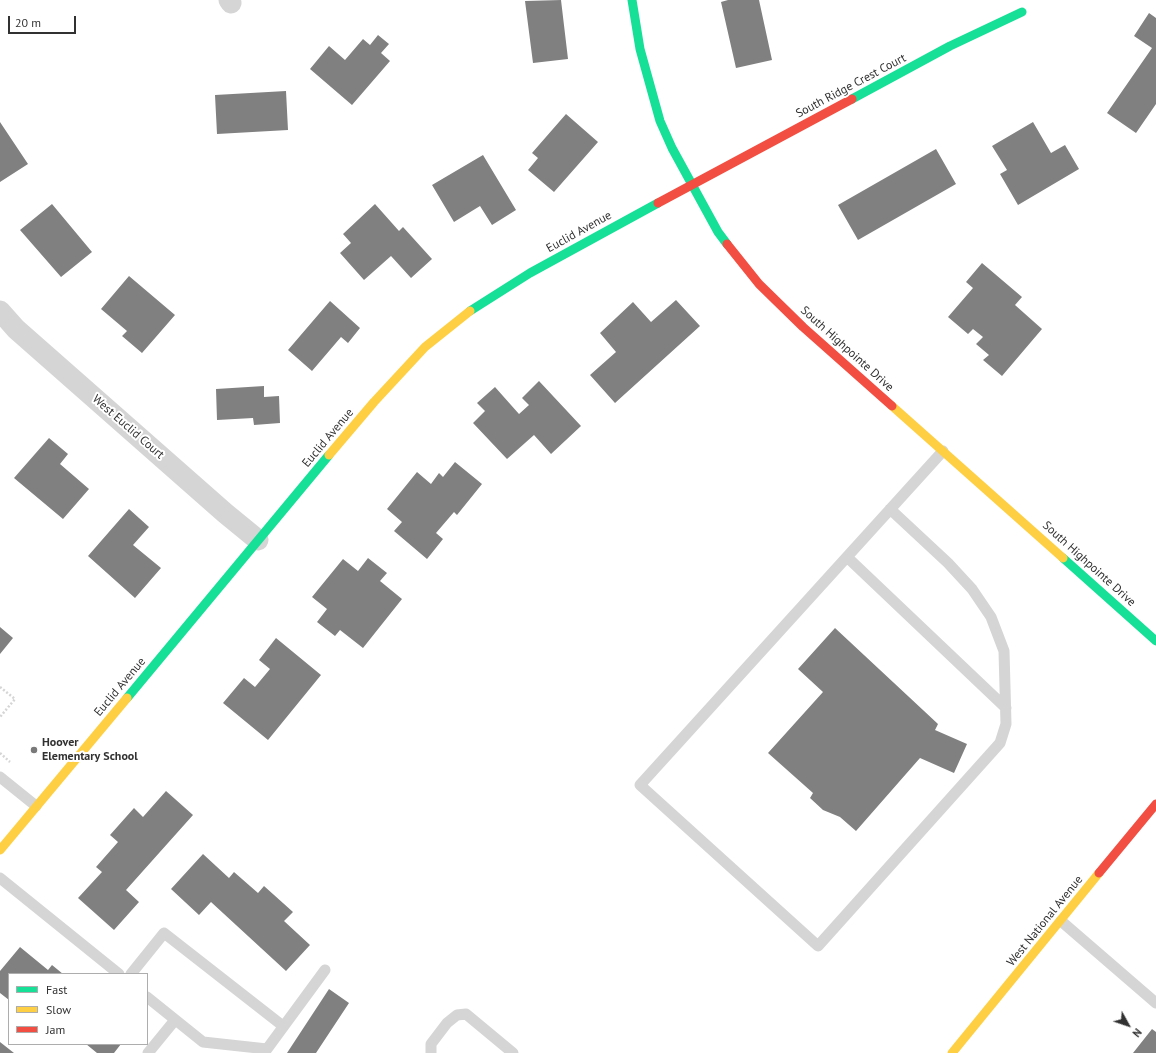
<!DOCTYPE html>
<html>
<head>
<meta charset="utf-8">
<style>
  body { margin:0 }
  #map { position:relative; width:1156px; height:1053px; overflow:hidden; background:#fff; font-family:"PT Sans",sans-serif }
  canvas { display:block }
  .legend { position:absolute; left:8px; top:973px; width:140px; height:72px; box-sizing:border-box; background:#fff; border:1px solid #adadad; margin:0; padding:5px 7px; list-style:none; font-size:12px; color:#313131 }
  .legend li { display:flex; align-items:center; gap:8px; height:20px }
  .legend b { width:20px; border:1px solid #adadad }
  .north { position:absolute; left:1108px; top:1005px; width:40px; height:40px; -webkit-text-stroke:3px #fff; paint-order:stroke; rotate:130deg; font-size:11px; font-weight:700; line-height:16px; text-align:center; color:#313131 }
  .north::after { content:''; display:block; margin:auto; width:14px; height:18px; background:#313131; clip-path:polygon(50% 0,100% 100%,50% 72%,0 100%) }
  .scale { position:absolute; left:8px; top:16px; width:68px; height:18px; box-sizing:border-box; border:2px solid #313131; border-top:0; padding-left:5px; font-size:12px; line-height:14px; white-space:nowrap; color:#313131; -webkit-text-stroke:3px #fff; paint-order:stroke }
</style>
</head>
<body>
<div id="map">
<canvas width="1156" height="1053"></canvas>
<ul class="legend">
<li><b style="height:5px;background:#16e098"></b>Fast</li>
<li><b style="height:5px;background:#ffcf43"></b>Slow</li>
<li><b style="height:5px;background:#f24e42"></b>Jam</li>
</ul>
<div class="north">N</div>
<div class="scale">20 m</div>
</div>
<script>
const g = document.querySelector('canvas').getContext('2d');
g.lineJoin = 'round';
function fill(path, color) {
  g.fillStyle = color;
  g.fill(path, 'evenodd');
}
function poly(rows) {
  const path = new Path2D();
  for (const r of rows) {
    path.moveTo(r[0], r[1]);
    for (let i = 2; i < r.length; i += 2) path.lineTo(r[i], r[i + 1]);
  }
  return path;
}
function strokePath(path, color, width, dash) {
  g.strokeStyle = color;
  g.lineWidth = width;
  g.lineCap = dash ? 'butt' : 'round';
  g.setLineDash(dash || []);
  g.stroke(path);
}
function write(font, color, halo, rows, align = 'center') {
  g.font = font + ' "PT Sans",sans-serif';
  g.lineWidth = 4;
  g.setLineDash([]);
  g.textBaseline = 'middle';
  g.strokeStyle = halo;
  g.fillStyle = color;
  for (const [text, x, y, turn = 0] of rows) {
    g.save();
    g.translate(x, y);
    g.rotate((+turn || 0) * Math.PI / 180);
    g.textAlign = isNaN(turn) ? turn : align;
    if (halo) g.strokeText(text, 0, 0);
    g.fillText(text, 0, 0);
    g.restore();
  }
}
const building = poly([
  [561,0,568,59,533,63,525,1],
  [728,0,759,0,772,60,736,68,721,2],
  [1149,13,1156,18,1156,104,1136,133,1107,113,1152,48,1134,36],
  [378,35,389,44,381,53,390,61,352,105,310,69,329,46,345,60,363,39,370,45],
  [286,91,288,130,217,134,215,95],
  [566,114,598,142,554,192,528,170,538,158,532,153],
  [0,122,28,164,0,182],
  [1033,122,1051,153,1065,145,1079,169,1018,205,1000,174,1007,170,992,146],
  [936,149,956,184,858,240,838,205],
  [483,155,516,210,492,225,480,206,454,222,432,185],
  [52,204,92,252,61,277,20,230],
  [375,204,399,231,403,227,432,259,411,278,391,256,364,280,340,253,351,243,343,234],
  [982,263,1022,297,1015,305,1042,329,1002,376,983,360,989,355,976,344,983,337,973,329,968,334,948,317,973,288,966,282],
  [129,276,175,315,142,353,122,336,127,331,101,309],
  [676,300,700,326,615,403,590,375,616,352,600,333,633,302,651,322],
  [330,301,360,328,348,343,341,337,312,371,288,350],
  [539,381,581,426,551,454,534,435,507,459,473,423,485,411,477,403,495,387,519,414,529,405,522,398],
  [264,386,264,397,279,396,280,423,254,425,253,418,217,420,216,389],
  [49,438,68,454,60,464,89,489,63,519,14,478],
  [455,462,482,484,457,515,454,512,436,533,443,539,427,559,394,531,402,522,387,509,417,472,431,484,439,473,443,477],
  [129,509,149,527,133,545,161,568,135,598,88,556],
  [368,558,387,573,380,581,402,599,363,648,340,630,335,636,317,622,327,609,312,597,343,559,358,571],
  [0,627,13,638,0,654],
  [835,628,938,724,935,730,967,744,954,773,920,758,856,831,840,817,823,810,810,798,813,793,768,753,823,692,798,669],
  [276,638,321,675,268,740,223,703,244,678,255,687,270,669,259,660],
  [166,791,193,815,126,890,139,902,114,930,78,898,102,872,96,867,118,842,110,835,134,808,143,817],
  [203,854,229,878,234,872,258,893,264,886,293,912,284,921,310,945,286,971,211,902,199,915,171,889],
  [20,947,48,970,52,965,63,974,9,974,9,1000,0,993,0,971],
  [329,989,349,1003,316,1053,287,1053],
  [1152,1029,1156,1032,1156,1053,1133,1053],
  [0,1042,14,1053,0,1053],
  [86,1044,121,1044,114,1053,97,1053]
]);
const path = poly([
  [0,687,15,699,0,717],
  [0,753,10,762]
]);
const lane = poly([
  [890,509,948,563,972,589,991,617,1004,651,1006,724,1000,743,818,946,640,785,943,451],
  [847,557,1006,708],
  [0,777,36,806],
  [0,878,119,974],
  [1061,921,1156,1003],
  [131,974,164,933,283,1026],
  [147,997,203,1042,267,1049,325,970],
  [148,1053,175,1020],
  [431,1053,431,1044,447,1023,457,1015,466,1014,513,1053]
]);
const street = poly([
  [229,0,231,3],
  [0,311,16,329,225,513,258,540]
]);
const fast = poly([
  [632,0,640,49,660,121,672,148,718,232,727,244],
  [852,99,950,46,1022,12],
  [470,311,530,273,658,203],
  [1063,558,1156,641],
  [127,698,329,455]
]);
const slow = poly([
  [892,406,1063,558],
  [329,455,374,402,425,347,470,311],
  [0,850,127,698],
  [952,1053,1099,873]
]);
const jam = poly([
  [658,203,852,99],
  [727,244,759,284,803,327,892,406],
  [1099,873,1156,804]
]);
const markers = [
  [34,750,4,"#797979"]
];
const streetNames = [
  ["South Ridge Crest Court",851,86,-28],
  ["Euclid Avenue",579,232,-29],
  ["South Highpointe Drive",847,349,42],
  ["West Euclid Court",128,427,41],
  ["Euclid Avenue",328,438,-50],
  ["South Highpointe Drive",1089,564,42],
  ["Euclid Avenue",120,687,-50],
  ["West National Avenue",1045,921,-51]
];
const poiNames = [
  ["Hoover",42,743],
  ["Elementary School",42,757]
];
fill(building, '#808080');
strokePath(path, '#d5d5d5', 2.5, [2, 2]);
strokePath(lane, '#d5d5d5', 11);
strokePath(street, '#d5d5d5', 21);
strokePath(fast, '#16e098', 9);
strokePath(slow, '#ffcf43', 9);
strokePath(jam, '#f24e42', 9);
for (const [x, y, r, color] of markers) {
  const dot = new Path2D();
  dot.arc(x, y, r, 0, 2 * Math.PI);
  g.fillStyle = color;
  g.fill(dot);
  strokePath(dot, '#fff', 1.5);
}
write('12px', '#313131', '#fff', streetNames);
write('bold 12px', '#313131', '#fff', poiNames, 'left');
</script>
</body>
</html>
